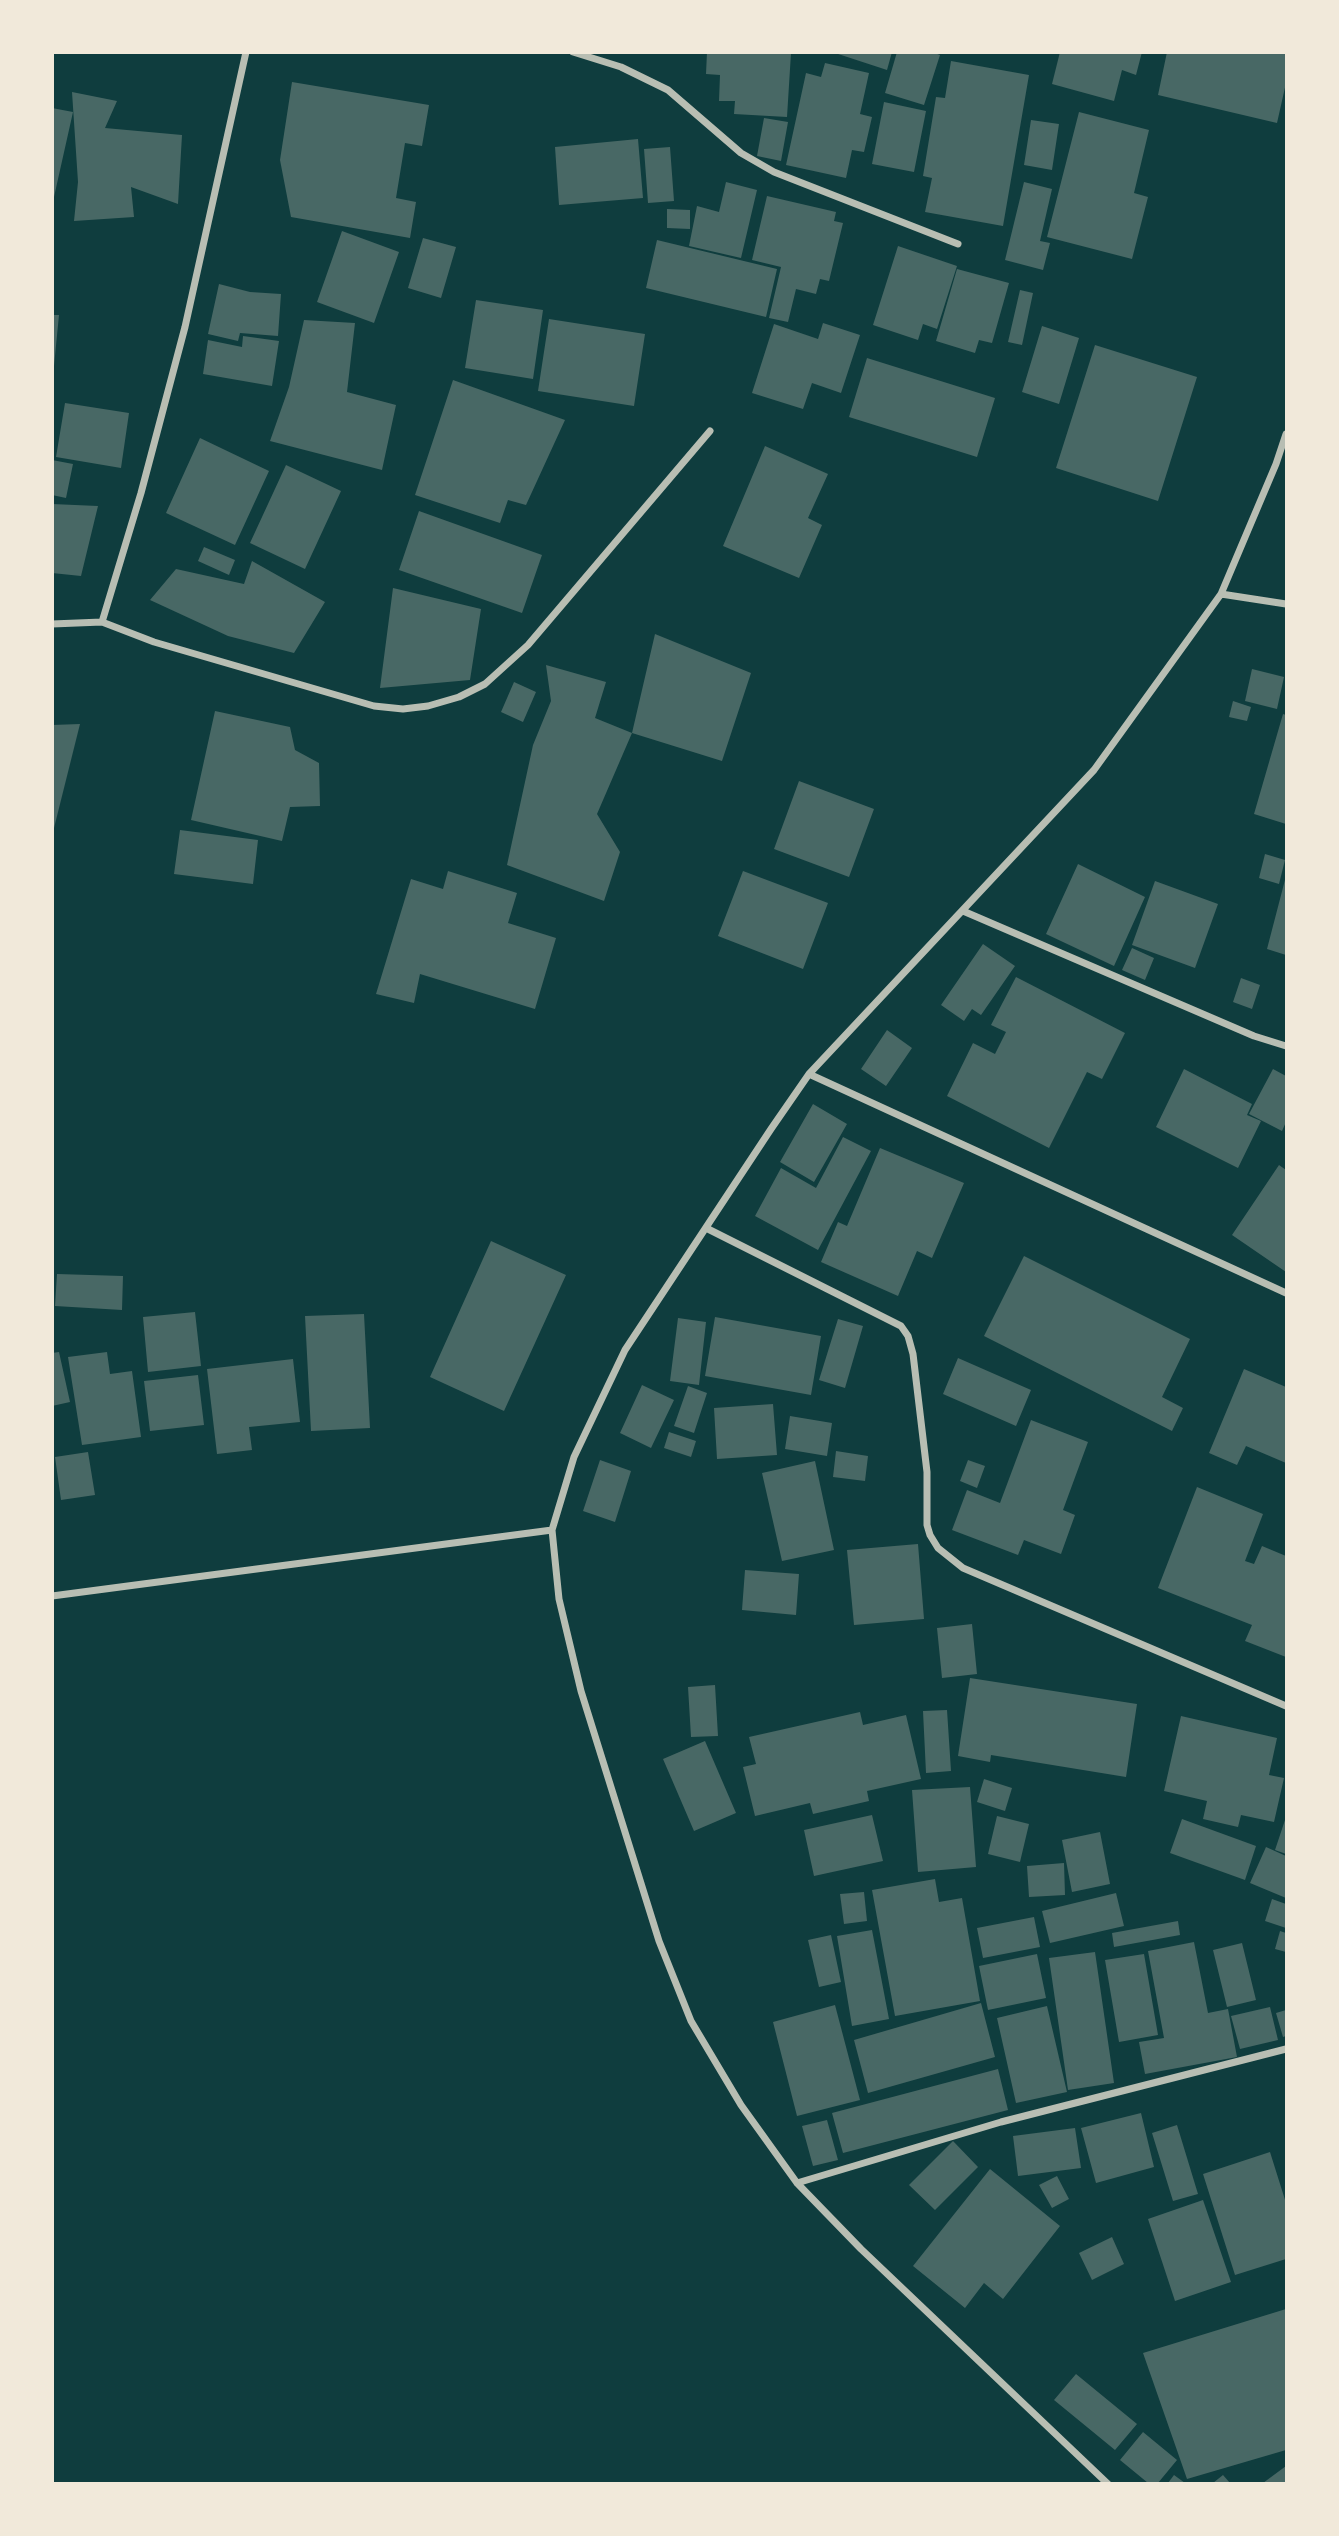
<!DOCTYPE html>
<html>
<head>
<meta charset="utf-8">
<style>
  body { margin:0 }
  #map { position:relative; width:1339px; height:2536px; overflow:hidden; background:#0f3d3e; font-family:Barlow,sans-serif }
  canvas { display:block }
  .frame { position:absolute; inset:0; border:54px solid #f1e9da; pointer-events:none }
</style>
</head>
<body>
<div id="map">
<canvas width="1339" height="2536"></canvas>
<div class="frame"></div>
</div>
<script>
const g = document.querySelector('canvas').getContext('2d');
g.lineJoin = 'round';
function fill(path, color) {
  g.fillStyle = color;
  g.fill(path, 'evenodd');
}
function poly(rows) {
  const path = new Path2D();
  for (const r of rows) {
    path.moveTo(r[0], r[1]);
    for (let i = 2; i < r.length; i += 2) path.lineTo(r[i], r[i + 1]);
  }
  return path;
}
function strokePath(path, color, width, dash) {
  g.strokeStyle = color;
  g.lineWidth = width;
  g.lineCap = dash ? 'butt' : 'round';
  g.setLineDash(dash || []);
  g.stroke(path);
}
const building = poly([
  [707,52,791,53,787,117,734,114,735,101,719,101,720,75,706,74],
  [832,52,892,52,887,70],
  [897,52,932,52,940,55,924,105,885,93],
  [1060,52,1142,52,1136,75,1122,70,1114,101,1052,84],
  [1167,52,1286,52,1286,83,1277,123,1158,95],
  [951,61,1029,75,1003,226,925,212,932,178,923,176,936,97,945,98],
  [825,63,869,73,860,114,872,117,864,152,852,150,846,178,786,165,806,73,821,77],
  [292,82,429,105,422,146,405,143,396,198,416,202,410,238,291,217,280,160],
  [72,92,117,101,105,128,182,135,178,204,131,187,134,217,74,221,78,182],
  [884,102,926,111,914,172,872,164],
  [52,108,73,112,54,197,52,197],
  [1079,112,1149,130,1134,193,1148,197,1132,259,1047,237],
  [764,118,788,122,781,161,757,156],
  [1031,120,1059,124,1052,170,1024,165],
  [638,139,643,198,559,205,555,147],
  [670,147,674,201,648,203,644,149],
  [726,182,757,190,741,258,689,246,697,206,719,212],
  [1024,182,1052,189,1040,241,1050,243,1043,270,1005,260],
  [767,196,836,212,834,221,843,223,829,281,820,279,816,294,796,289,788,322,769,318,781,267,752,260],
  [667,209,690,210,690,229,667,228],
  [342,231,399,252,374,323,317,302],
  [423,238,456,247,441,298,408,288],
  [657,240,777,269,766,317,646,288],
  [898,246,957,266,937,329,923,324,918,340,873,325],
  [957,269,1009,283,992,343,979,340,975,353,936,341],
  [219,284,250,292,281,294,278,336,240,333,238,341,208,334],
  [1020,290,1033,293,1022,345,1008,342],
  [476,300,543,310,533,379,465,368],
  [52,315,59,315,54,366,52,366],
  [549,319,645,334,634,406,538,391],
  [304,320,355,323,347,392,396,405,382,470,270,441,289,387],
  [823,323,860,335,841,393,812,383,803,409,752,393,774,324,818,339],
  [1042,326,1079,338,1059,404,1022,392],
  [243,336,279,341,272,386,203,374,208,340,242,347],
  [1095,345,1197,377,1158,501,1056,468],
  [867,358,995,398,977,457,849,417],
  [453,380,565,420,526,505,508,500,500,523,415,495],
  [65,403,129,413,121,468,56,457],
  [200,438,269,471,235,545,166,513],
  [765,446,828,474,808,518,822,525,799,578,723,546],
  [52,460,73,464,66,498,52,495],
  [286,465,341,491,305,569,250,543],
  [52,504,98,506,81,576,52,573],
  [419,511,542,555,522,613,399,570],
  [204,547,235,560,229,575,198,561],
  [252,561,325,602,294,653,228,636,150,600,176,569,244,584],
  [393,588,481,609,470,680,380,688],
  [655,634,751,673,722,761,632,733],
  [546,665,606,682,595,718,632,733,597,814,620,852,604,901,507,865,533,745,551,701],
  [1252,669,1284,677,1277,709,1245,701],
  [514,682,536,692,523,722,501,712],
  [1233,701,1251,707,1247,721,1229,717],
  [215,711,290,727,295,750,319,763,320,806,290,807,282,841,191,820],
  [1283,714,1286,715,1286,824,1254,814],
  [80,724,54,828,52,828,52,725],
  [799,781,874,809,849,877,774,849],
  [180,830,258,840,253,884,174,874],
  [1265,854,1285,860,1279,884,1259,878],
  [1078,864,1145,897,1114,966,1046,934],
  [448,871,517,893,508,923,556,938,535,1009,420,974,414,1003,376,994,411,879,443,889],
  [743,871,828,903,803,969,718,936],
  [1286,876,1286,955,1267,949],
  [1155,881,1218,904,1195,968,1132,945],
  [983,944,1015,966,981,1015,972,1009,964,1021,941,1005],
  [1132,948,1154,958,1145,980,1122,970],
  [1016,977,1125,1033,1102,1079,1087,1072,1049,1148,947,1096,973,1043,995,1054,1006,1032,991,1025],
  [1241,978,1260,985,1252,1009,1233,1002],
  [887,1030,912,1048,886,1086,861,1069],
  [1184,1069,1252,1104,1247,1115,1261,1121,1238,1168,1156,1127],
  [1273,1069,1286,1076,1286,1122,1282,1131,1249,1114],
  [813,1104,847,1124,814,1182,780,1162],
  [843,1137,871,1151,818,1250,755,1216,781,1168,816,1188],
  [880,1148,964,1183,932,1258,917,1251,898,1296,821,1262,838,1222,847,1226],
  [1279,1165,1286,1170,1286,1272,1232,1235],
  [491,1241,566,1275,504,1411,430,1377],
  [1024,1256,1190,1339,1162,1397,1183,1408,1172,1431,984,1336],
  [57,1274,123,1276,122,1310,55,1306],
  [195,1312,201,1366,148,1372,143,1317],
  [364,1314,370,1428,311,1431,305,1316],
  [715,1317,821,1336,811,1395,705,1376],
  [678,1318,706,1322,699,1385,670,1381],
  [838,1319,863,1326,845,1388,819,1380],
  [59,1352,70,1402,52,1406,52,1353],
  [107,1352,110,1374,132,1371,141,1437,82,1445,68,1357],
  [958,1358,1031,1390,1016,1426,943,1394],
  [293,1359,300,1422,249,1427,252,1450,217,1454,207,1369],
  [1244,1369,1286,1387,1286,1463,1246,1446,1237,1465,1209,1453],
  [198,1375,204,1425,150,1431,144,1381],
  [642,1385,674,1400,651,1448,620,1433],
  [688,1386,707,1393,694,1433,674,1426],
  [773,1404,777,1455,717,1459,714,1408],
  [790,1416,832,1423,827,1456,785,1449],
  [1031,1420,1088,1442,1063,1510,1075,1515,1061,1554,1024,1540,1018,1555,952,1530,967,1490,1000,1503],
  [669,1432,696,1441,691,1457,664,1448],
  [836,1451,868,1456,865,1481,833,1477],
  [88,1452,95,1495,61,1500,55,1457],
  [600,1460,631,1471,615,1522,583,1511],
  [968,1460,985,1466,977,1488,960,1481],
  [815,1461,834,1550,782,1561,762,1473],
  [1197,1487,1263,1514,1245,1561,1254,1564,1262,1546,1286,1556,1286,1657,1245,1641,1252,1625,1158,1588],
  [918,1544,924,1619,854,1625,847,1550],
  [745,1570,799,1574,796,1615,742,1610],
  [972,1624,977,1674,942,1678,937,1628],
  [970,1678,1137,1704,1126,1777,991,1755,990,1762,958,1756],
  [715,1685,718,1736,691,1737,688,1687],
  [947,1710,951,1771,926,1773,923,1711],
  [860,1712,863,1725,906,1715,921,1779,867,1791,869,1801,813,1814,810,1803,755,1816,743,1767,756,1764,749,1737],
  [1181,1716,1277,1738,1269,1775,1284,1778,1274,1822,1241,1815,1238,1827,1203,1819,1207,1801,1164,1791],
  [705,1741,736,1813,694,1831,663,1759],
  [984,1779,1012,1788,1005,1811,977,1802],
  [970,1787,976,1867,918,1872,912,1790],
  [872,1815,883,1861,814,1876,804,1830],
  [997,1816,1029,1824,1020,1862,988,1854],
  [1286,1817,1286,1854,1275,1850],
  [1182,1819,1256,1846,1245,1880,1170,1853],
  [1100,1832,1110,1884,1072,1892,1062,1840],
  [1266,1847,1286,1856,1286,1898,1250,1883],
  [1064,1863,1065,1895,1029,1897,1027,1866],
  [935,1879,939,1902,962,1898,980,2001,895,2016,872,1890],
  [864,1892,867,1921,844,1924,840,1894],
  [1116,1893,1124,1926,1050,1943,1042,1911],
  [1272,1899,1286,1904,1286,1928,1265,1921],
  [1034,1917,1040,1947,983,1958,977,1928],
  [1178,1921,1180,1935,1114,1947,1112,1933],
  [872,1930,889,2019,852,2026,837,1936],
  [1280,1931,1286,1933,1286,1952,1275,1949],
  [831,1935,841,1982,819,1987,808,1940],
  [1194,1942,1208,2013,1228,2009,1237,2057,1145,2074,1139,2042,1164,2038,1148,1951],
  [1242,1943,1256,2000,1227,2007,1213,1950],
  [1095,1952,1114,2083,1068,2090,1049,1958],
  [1037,1954,1046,1998,988,2010,979,1966],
  [1144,1954,1158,2035,1119,2042,1105,1960],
  [981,2003,995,2057,868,2093,854,2040],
  [835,2005,860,2100,797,2116,773,2022],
  [1047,2006,1067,2092,1016,2103,997,2018],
  [1270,2007,1278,2040,1240,2049,1231,2016],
  [1286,2010,1286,2036,1283,2037,1276,2013],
  [998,2069,1008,2110,843,2153,832,2113],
  [1141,2113,1154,2167,1096,2183,1081,2128],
  [827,2120,838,2160,813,2166,802,2126],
  [1177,2125,1198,2194,1173,2201,1152,2133],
  [1075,2128,1081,2168,1018,2176,1013,2136],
  [953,2141,978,2167,935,2210,909,2185],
  [1270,2152,1286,2203,1286,2259,1235,2275,1203,2174],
  [990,2169,1060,2226,1003,2299,984,2283,965,2308,913,2266],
  [1057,2176,1069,2199,1052,2208,1039,2185],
  [1203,2200,1231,2282,1175,2301,1148,2219],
  [1112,2237,1124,2264,1092,2280,1079,2253],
  [1286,2309,1286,2450,1187,2479,1143,2353],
  [1076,2374,1137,2424,1115,2450,1054,2400],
  [1143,2432,1177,2460,1158,2483,1148,2483,1120,2460],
  [1286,2466,1286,2483,1263,2483],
  [1174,2475,1185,2483,1168,2483],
  [1223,2475,1230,2483,1213,2483]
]);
const minor = poly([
  [573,52,621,67,668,90,741,153,774,172,958,244],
  [1221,594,1286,604],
  [102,622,141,493,185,327,246,52],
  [52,624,102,622,154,642,374,706,403,709,428,706,459,697,485,684,528,645,710,431],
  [963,911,1254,1036,1286,1046],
  [809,1074,1286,1293],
  [706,1228,901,1326,908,1336,913,1354,927,1472,927,1525,930,1535,938,1548,963,1568,1286,1706],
  [52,1596,552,1530],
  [797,2183,1001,2122,1286,2049],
  [1108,2484,861,2249,797,2183,741,2105,691,2021,659,1941,581,1691,559,1599,552,1530,574,1457,625,1350,771,1129,809,1074,1094,770,1221,594,1276,464,1286,434]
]);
fill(building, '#486865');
strokePath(minor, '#b8beb3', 7);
</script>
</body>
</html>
